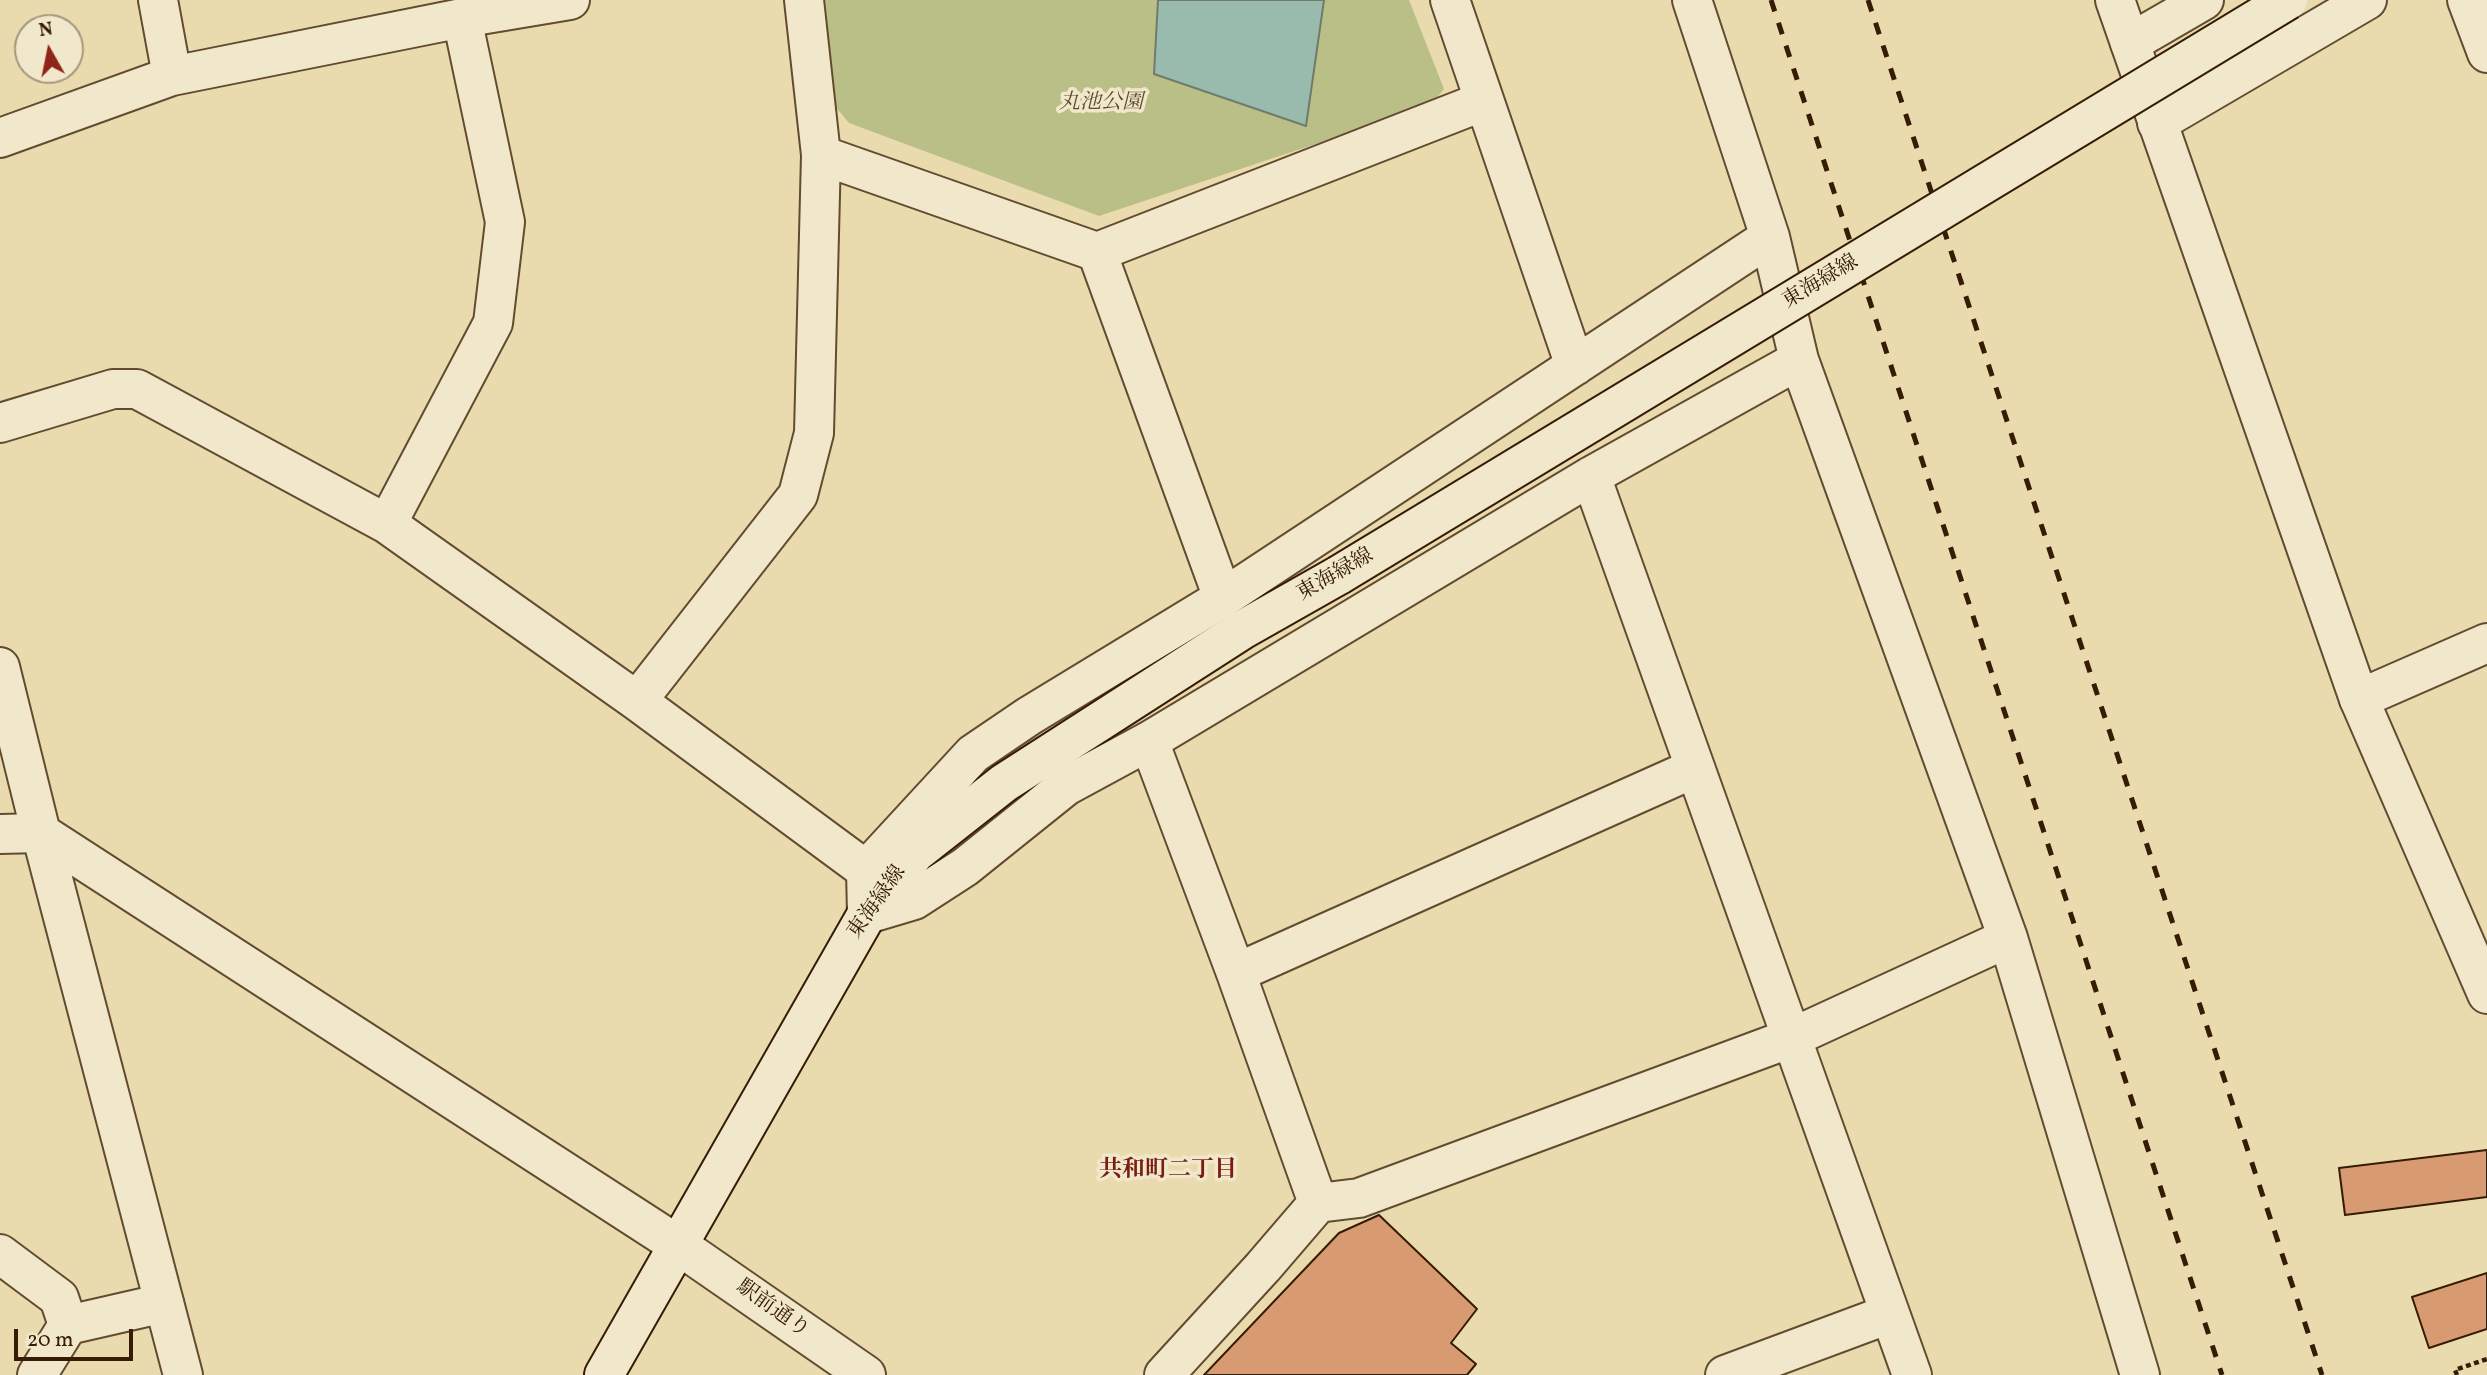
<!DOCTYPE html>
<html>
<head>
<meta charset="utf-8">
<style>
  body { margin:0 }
  #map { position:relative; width:2487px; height:1375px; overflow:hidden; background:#eadbaf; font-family:Vollkorn,serif }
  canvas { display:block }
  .north { position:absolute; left:14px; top:14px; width:70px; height:70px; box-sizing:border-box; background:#f1e8cb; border:2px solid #a6967c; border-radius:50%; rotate:351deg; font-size:19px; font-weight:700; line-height:28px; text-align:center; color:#361b05 }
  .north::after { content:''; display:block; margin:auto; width:24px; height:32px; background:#8f2418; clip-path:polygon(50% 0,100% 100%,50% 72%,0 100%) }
  .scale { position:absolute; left:14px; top:1329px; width:119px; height:32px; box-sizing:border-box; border:4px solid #361b05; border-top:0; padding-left:9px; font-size:21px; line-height:24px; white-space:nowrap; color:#361b05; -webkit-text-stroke:5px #f1e8cb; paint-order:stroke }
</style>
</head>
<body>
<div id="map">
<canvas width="2487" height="1375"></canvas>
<div class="north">N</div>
<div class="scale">20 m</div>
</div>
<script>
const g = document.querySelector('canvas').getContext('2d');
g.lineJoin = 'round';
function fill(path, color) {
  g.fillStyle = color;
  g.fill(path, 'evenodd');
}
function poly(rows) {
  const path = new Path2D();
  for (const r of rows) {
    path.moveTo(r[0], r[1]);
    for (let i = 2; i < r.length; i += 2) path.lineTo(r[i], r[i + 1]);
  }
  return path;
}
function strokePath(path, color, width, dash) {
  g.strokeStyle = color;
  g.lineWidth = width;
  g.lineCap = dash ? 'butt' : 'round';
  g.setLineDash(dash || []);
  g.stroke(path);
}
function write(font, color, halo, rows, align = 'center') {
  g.font = font + ' Vollkorn,"Noto Serif JP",serif';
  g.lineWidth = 7;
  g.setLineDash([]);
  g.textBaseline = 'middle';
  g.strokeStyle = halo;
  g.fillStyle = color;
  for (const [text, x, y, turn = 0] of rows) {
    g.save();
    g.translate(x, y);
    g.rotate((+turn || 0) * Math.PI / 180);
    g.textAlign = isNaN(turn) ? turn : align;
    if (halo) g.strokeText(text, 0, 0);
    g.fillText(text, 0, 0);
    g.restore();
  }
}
const green = poly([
  [823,0,1409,0,1444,89,1430,106,1099,216,849,123,834,105]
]);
const water = poly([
  [1158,0,1324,0,1306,126,1154,74,1158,0]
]);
const building = poly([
  [2487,1150,2487,1197,2345,1215,2339,1168,2487,1150],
  [1379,1215,1477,1309,1451,1343,1476,1364,1467,1375,1204,1375,1339,1233,1379,1215],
  [2487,1273,2487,1329,2429,1348,2412,1297,2487,1273]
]);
const path = poly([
  [2457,1375,2455,1370,2487,1359]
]);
const minor = poly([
  [158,0,172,76],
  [1450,0,1575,366],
  [1692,0,1770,237,1799,360,2008,938,2140,1375],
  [2467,0,2487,53],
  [2130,43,2204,0],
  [2157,123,2367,0],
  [0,138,172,76,462,18,570,0],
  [821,155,1097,252,1484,101],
  [1770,237,1223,598,1029,716,973,754,866,870,867,914,914,900,965,867,1066,786,1149,741,1591,476,1799,360],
  [1097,252,1223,598],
  [0,423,113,389,137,389,387,524,637,701,866,870],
  [1591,476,1912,1375],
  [387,524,493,323,505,222,462,18],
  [2359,699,2487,643],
  [637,701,798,495,814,433,821,155,804,0],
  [1149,741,1236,973,1318,1203],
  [0,834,41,833],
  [1236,973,1695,768],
  [0,1254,59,1298,68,1325],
  [37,1375,68,1325,164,1303],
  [1164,1375,1263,1267,1318,1203,1359,1198,1791,1038,2008,938],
  [1725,1375,1889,1314]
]);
const tertiary = poly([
  [2115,0,2359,699,2487,994],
  [0,667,41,833,183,1375],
  [41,833,678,1245,866,1375]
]);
const secondary = poly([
  [604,1375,867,914,915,853,1004,783,1242,630,1339,575]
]);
const rail = poly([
  [1771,0,2222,1375],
  [1868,0,2322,1375]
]);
const secondaryBridge = poly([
  [1339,575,2288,0]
]);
const parkNames = [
  ["丸池公園",1101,104]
];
const streetNames = [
  ["東海緑線",1821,283,-31],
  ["東海緑線",1336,576,-30],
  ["東海緑線",878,903,-55],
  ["駅前通り",772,1310,35]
];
const neighbourhoodNames = [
  ["共和町二丁目",1168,1172]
];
fill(green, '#babf88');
fill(water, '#98bbae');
strokePath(water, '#717b6a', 2);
fill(building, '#d89a71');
strokePath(building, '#361b05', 2);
strokePath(minor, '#634b30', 42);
strokePath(tertiary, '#634b30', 42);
strokePath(secondary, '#361b05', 42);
strokePath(path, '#361b05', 4.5, [5, 3.5]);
strokePath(minor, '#f1e8cb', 38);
strokePath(tertiary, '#f1e8cb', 38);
strokePath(secondary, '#f1e8cb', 38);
strokePath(rail, '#361b05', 5, [12, 12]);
strokePath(secondaryBridge, '#361b05', 42, []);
strokePath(secondaryBridge, '#f1e8cb', 38);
write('italic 21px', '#5e4c2c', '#f1e8cb', parkNames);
write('21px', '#361b05', '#f1e8cb', streetNames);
write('bold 23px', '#7a1f14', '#f1e8cb', neighbourhoodNames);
</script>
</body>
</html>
